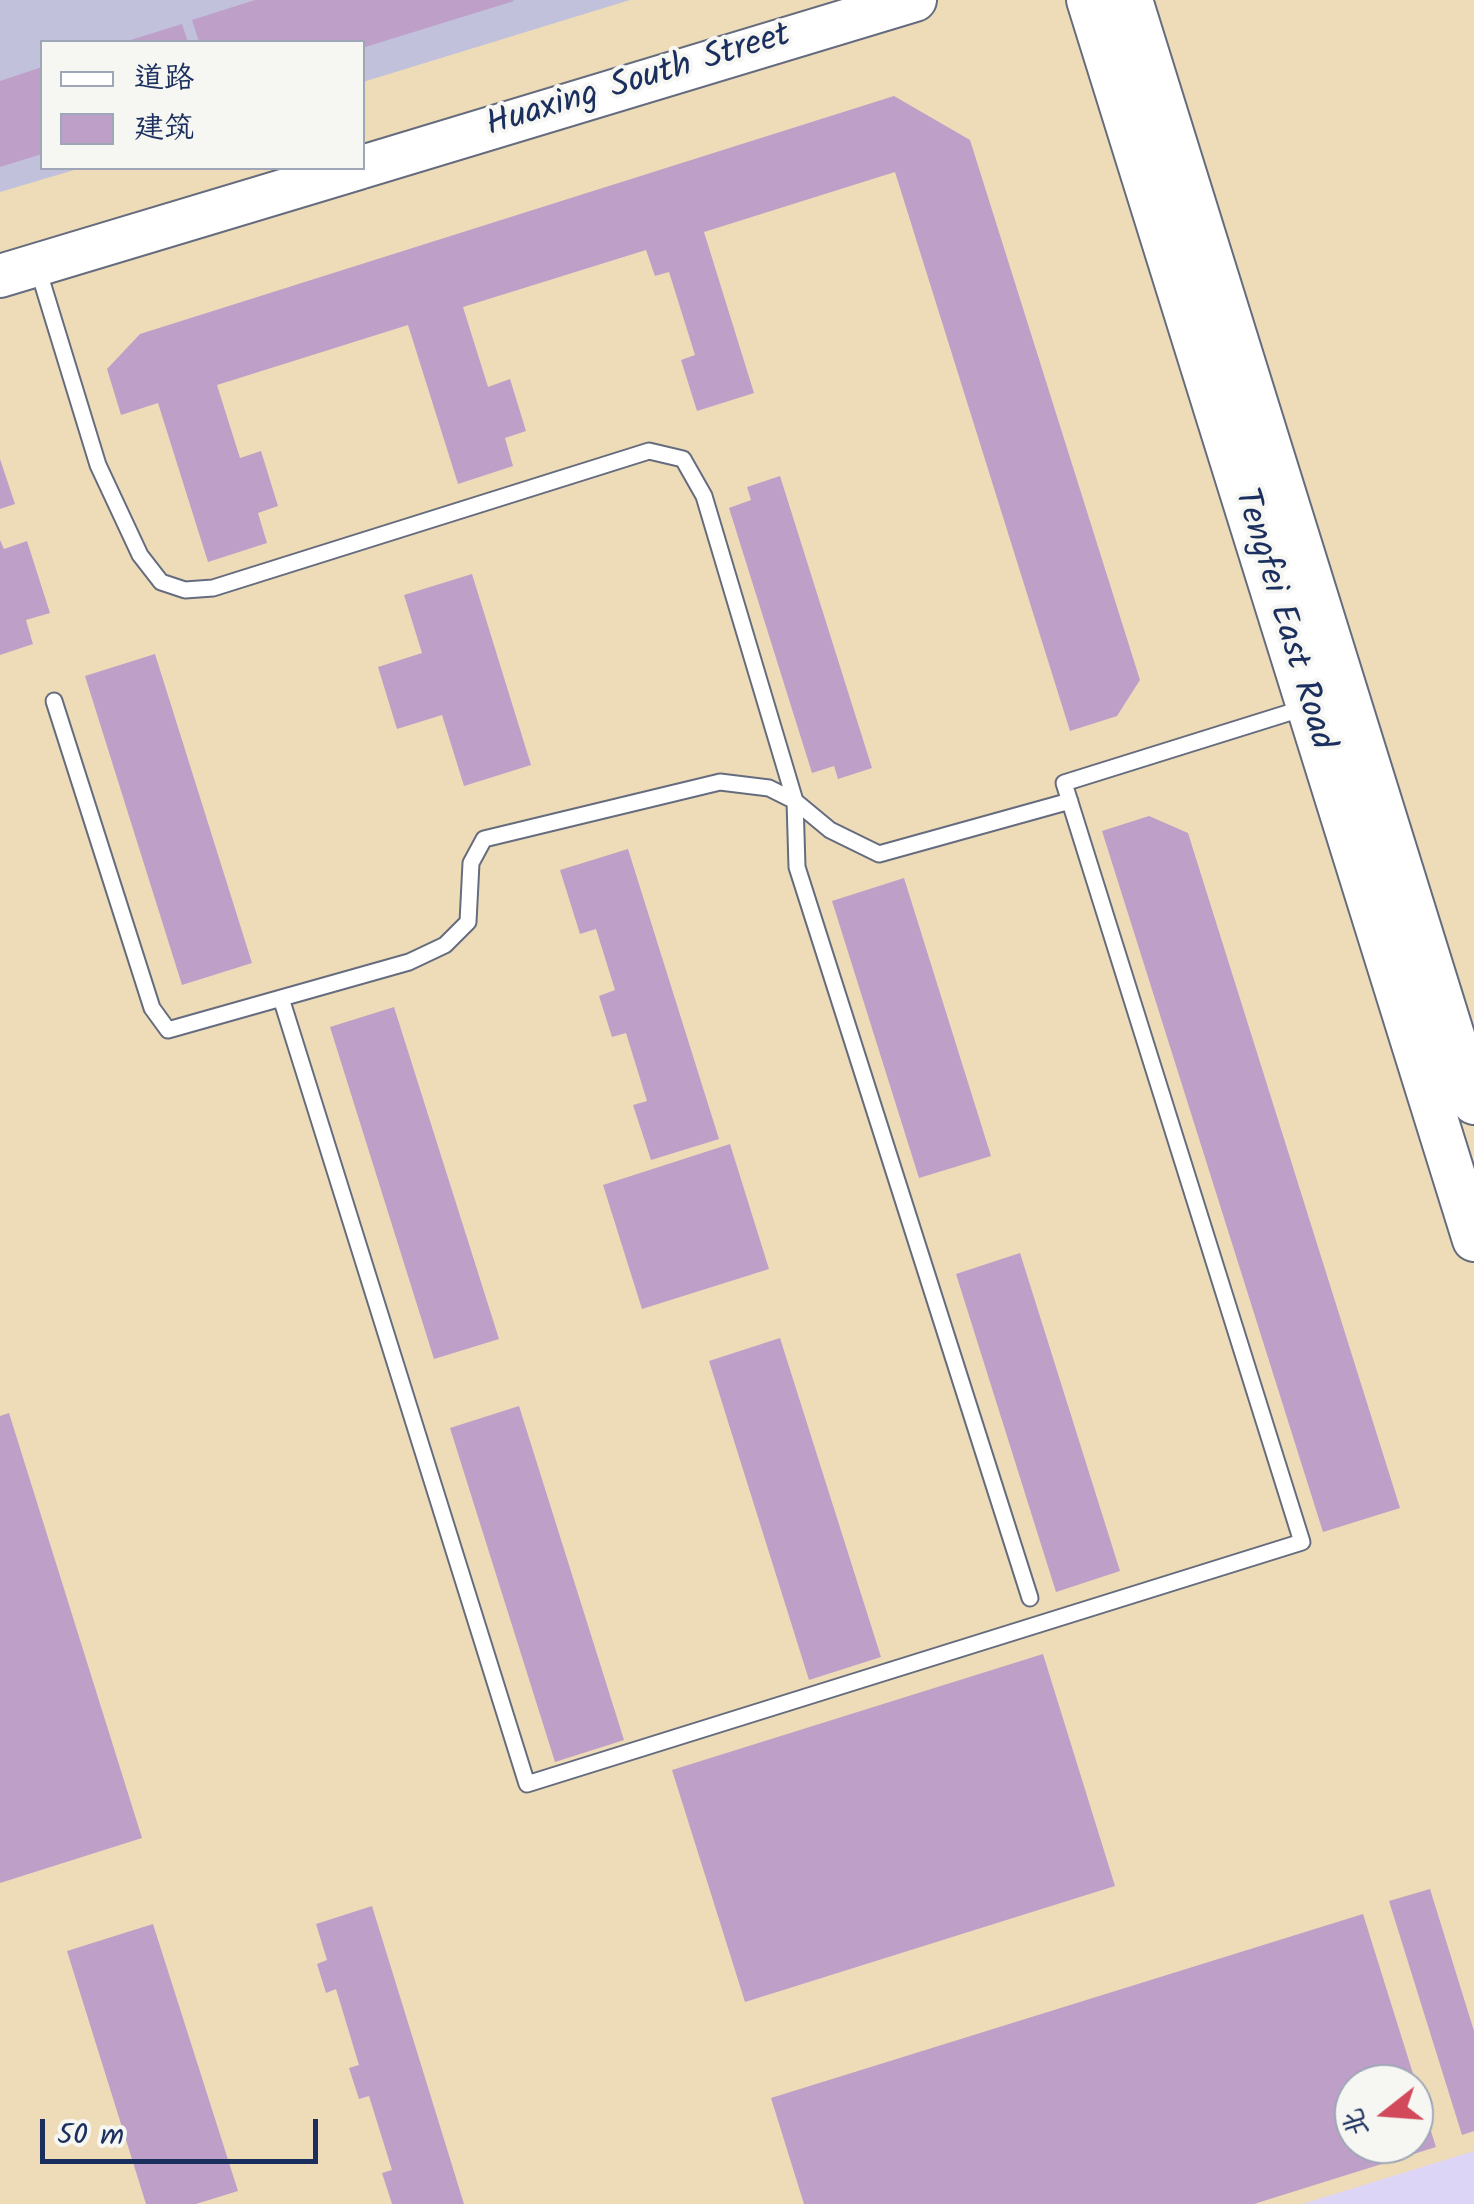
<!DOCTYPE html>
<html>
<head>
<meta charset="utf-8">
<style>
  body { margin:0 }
  #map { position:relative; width:1474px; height:2204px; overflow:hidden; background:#eedcb9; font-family:Kalam,"LXGW WenKai TC",sans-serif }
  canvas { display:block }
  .legend { position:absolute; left:40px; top:40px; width:325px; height:130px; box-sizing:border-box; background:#f6f6f2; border:2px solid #9ea6b7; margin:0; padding:12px 18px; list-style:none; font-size:30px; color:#1b2f5e }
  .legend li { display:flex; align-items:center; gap:20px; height:50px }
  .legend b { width:50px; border:2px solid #9ea6b7 }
  .north { position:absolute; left:1334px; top:2064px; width:100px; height:100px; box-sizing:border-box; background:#f6f6f2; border:2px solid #9ea6b7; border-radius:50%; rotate:253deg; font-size:28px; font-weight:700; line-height:40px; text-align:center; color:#1b2f5e }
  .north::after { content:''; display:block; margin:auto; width:35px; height:45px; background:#d1495b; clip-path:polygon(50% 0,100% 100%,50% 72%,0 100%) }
  .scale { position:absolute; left:40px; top:2119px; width:278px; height:45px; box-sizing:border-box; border:5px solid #1b2f5e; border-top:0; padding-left:12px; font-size:30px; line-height:35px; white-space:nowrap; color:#1b2f5e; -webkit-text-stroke:8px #f6f6f2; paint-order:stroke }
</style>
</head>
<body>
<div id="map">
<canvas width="1474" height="2204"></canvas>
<ul class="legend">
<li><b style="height:12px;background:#fff"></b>道路</li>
<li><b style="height:28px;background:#be9fc8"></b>建筑</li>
</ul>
<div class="north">北</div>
<div class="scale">50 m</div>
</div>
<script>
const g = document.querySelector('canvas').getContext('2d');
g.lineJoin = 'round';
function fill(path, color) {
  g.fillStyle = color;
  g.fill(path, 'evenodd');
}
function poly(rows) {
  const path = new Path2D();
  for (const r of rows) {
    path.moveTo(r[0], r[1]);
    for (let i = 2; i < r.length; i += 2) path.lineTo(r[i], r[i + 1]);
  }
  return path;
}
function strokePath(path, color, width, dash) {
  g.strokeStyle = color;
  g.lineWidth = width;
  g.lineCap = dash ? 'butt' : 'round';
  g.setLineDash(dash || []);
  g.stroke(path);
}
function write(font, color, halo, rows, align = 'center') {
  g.font = font + ' Kalam,sans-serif';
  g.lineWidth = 8;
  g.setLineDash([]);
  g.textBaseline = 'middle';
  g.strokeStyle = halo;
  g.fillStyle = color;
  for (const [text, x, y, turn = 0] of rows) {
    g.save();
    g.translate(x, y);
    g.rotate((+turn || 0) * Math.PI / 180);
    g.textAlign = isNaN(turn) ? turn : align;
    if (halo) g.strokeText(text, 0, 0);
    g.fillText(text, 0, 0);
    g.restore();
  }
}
const built = poly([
  [1474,2151,1474,2204,1302,2204]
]);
const industrial = poly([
  [0,0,630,0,363,82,362,42,42,42,42,168,81,168,0,192]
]);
const building = poly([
  [255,0,513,0,514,1,362,48,362,42,199,42,192,20],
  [182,24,188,42,124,42],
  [42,67,42,154,0,167,0,81],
  [894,96,970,140,1140,680,1117,716,1070,731,895,172,704,232,754,393,697,411,681,360,695,355,669,272,655,276,646,250,463,307,488,387,510,379,526,431,505,438,513,466,458,484,408,325,217,385,240,458,261,451,278,506,258,513,267,543,208,562,158,403,121,415,107,369,140,334],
  [0,459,15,504,0,509],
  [780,476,872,768,838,779,834,766,812,773,729,508,751,500,747,487],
  [0,540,4,549,27,541,50,613,26,620,33,644,0,655],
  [472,574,531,765,464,786,442,715,397,729,378,667,422,653,404,595],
  [155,654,252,963,182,985,85,676],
  [1149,816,1188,833,1400,1508,1323,1532,1102,831],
  [628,849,719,1139,651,1160,633,1105,647,1101,626,1033,612,1037,599,996,615,990,596,929,580,934,560,870],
  [904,878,991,1156,919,1178,832,901],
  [394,1007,499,1339,434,1359,330,1027],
  [730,1144,769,1269,642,1309,603,1185],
  [1020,1253,1120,1571,1056,1592,956,1274],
  [780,1338,881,1657,809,1680,709,1361],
  [519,1406,624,1740,555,1762,450,1428],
  [9,1413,142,1838,0,1883,0,1416],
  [1043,1654,1115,1886,745,2002,672,1770],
  [1430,1889,1474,2031,1474,2131,1462,2135,1389,1901],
  [372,1906,464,2204,392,2204,382,2173,392,2170,369,2096,359,2099,349,2068,359,2065,336,1989,326,1993,317,1964,327,1960,316,1924],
  [1363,1914,1436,2147,1254,2204,804,2204,771,2098],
  [1354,2084,1414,2084,1414,2144,1354,2144],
  [153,1924,238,2191,196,2204,146,2204,67,1951]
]);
const lane = poly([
  [38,269,98,465,140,555,161,582,185,590,213,588,649,451,683,459,704,496,795,801,797,867,1030,1598],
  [54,701,152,1008,168,1030,409,962,445,945,468,922,471,863,484,839,720,782,769,788,795,801,830,830,879,854,1070,801],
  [281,998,527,1784,1302,1542,1064,783,1304,708]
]);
const secondary = poly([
  [1088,0,1474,1240],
  [1131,0,1474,1103],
  [362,167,915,0],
  [0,276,359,168]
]);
const streetNames = [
  ["Huaxing South Street",639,83,-17],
  ["Tengfei East Road",1281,620,73]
];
fill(built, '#ddd5f6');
fill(industrial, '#c2c1dc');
fill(building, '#be9fc8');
strokePath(lane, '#656c7e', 19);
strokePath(secondary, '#656c7e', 46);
strokePath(lane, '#fff', 15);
strokePath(secondary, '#fff', 42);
write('35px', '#1b2f5e', '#f6f6f2', streetNames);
</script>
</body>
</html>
